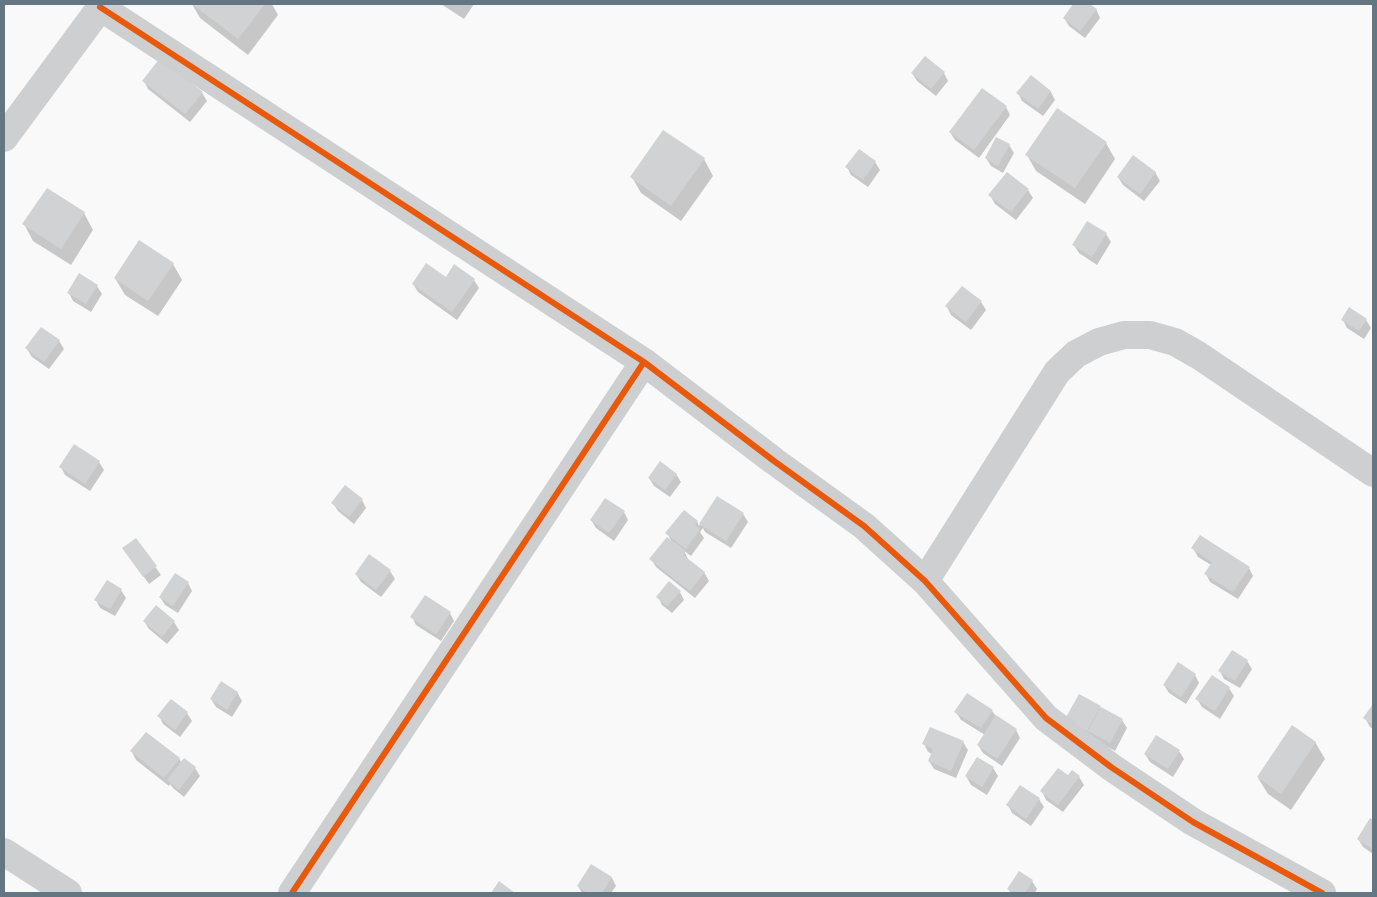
<!DOCTYPE html>
<html>
<head>
<meta charset="utf-8">
<style>
  body { margin:0 }
  #map { position:relative; width:1377px; height:897px; overflow:hidden; background:#f9f9f9; font-family:Signika,sans-serif }
  canvas { display:block }
  .frame { position:absolute; inset:0; border:5px solid #657683; pointer-events:none }
</style>
</head>
<body>
<div id="map">
<canvas width="1377" height="897"></canvas>
<div class="frame"></div>
</div>
<script>
const g = document.querySelector('canvas').getContext('2d');
g.lineJoin = 'round';
function fill(path, color) {
  g.fillStyle = color;
  g.fill(path, 'evenodd');
}
function poly(rows) {
  const path = new Path2D();
  for (const r of rows) {
    path.moveTo(r[0], r[1]);
    for (let i = 2; i < r.length; i += 2) path.lineTo(r[i], r[i + 1]);
  }
  return path;
}
function strokePath(path, color, width, dash) {
  g.strokeStyle = color;
  g.lineWidth = width;
  g.lineCap = dash ? 'butt' : 'round';
  g.setLineDash(dash || []);
  g.stroke(path);
}
const shadow = poly([
  [192,4,272,4,278,15,248,55,200,18],
  [441,4,474,4,464,19],
  [1075,4,1088,4,1096,9,1100,18,1085,38,1069,26,1064,18],
  [912,73,944,73,948,81,936,96,917,81],
  [1031,76,1051,92,1055,100,1043,116,1022,101,1018,93],
  [144,81,202,93,207,101,190,122,148,89],
  [1006,107,1010,115,979,158,955,140,950,132],
  [1106,143,1115,159,1085,204,1036,171,1027,155],
  [1009,145,1014,153,1003,173,991,166,986,158],
  [859,151,875,162,880,170,868,187,851,175,847,167],
  [704,159,713,176,681,221,641,193,632,177],
  [1155,172,1160,181,1144,201,1123,185,1118,177],
  [1028,190,1033,198,1016,220,995,204,990,195],
  [84,213,93,230,71,265,33,241,24,224],
  [1106,234,1111,242,1097,265,1079,253,1074,245],
  [173,264,182,280,158,316,125,295,115,278],
  [446,278,474,280,479,288,457,320,418,292,413,284],
  [97,286,102,294,91,312,73,301,69,293],
  [981,302,986,310,971,330,951,315,947,307],
  [1350,309,1366,320,1371,328,1364,339,1347,328,1343,320],
  [41,329,59,341,64,349,49,369,32,357,27,349],
  [99,462,104,470,90,491,65,475,61,467],
  [676,474,681,482,670,497,654,486,649,478],
  [717,498,743,514,748,522,731,548,705,532,703,528,700,532,704,538,691,556,684,551,689,561,704,572,709,581,695,598,656,567,651,559,672,542,667,533,697,521,699,526],
  [362,500,366,508,354,524,338,511,333,503],
  [624,512,628,520,614,541,596,528,591,520],
  [136,540,161,575,149,584,123,548],
  [1193,548,1249,568,1253,576,1238,599,1210,582,1206,574,1211,565,1198,557],
  [390,571,395,579,381,597,361,582,356,574],
  [188,583,192,591,178,613,165,605,160,597],
  [121,590,126,598,115,616,100,608,96,600],
  [680,592,684,600,672,613,662,605,658,597],
  [156,607,174,622,179,630,167,644,149,629,144,621],
  [450,613,454,621,441,641,416,625,412,617],
  [1232,652,1247,661,1252,669,1240,688,1224,679,1220,671],
  [1195,675,1199,683,1186,704,1169,693,1164,685],
  [1229,688,1234,696,1220,719,1202,707,1197,699],
  [237,692,242,701,232,717,216,707,211,699],
  [171,700,187,713,192,721,180,737,163,724,159,716],
  [1373,706,1373,729,1370,727,1365,718],
  [1100,707,1101,710,1122,720,1127,728,1115,751,1071,727],
  [992,711,996,716,1016,730,1020,738,1002,766,983,753,978,745,985,735,961,720,956,712],
  [963,742,968,750,956,778,934,769,929,761,932,754,928,752,924,744],
  [1315,742,1325,759,1291,810,1268,794,1258,778],
  [1179,751,1184,759,1173,777,1150,762,1145,754],
  [132,752,179,758,182,764,195,768,200,776,184,797,173,788,170,784,169,786,136,760],
  [993,768,998,776,987,795,971,785,966,776],
  [1068,777,1079,777,1084,785,1063,812,1046,800,1042,791],
  [1039,799,1044,807,1031,826,1012,813,1008,805],
  [1370,820,1373,822,1373,854,1363,847,1358,839],
  [592,866,612,878,616,886,611,893,582,893,578,886],
  [1019,872,1032,881,1037,889,1035,893,1011,893,1008,889]
]);
const building = poly([
  [192,4,265,4,238,39],
  [1073,4,1090,4,1097,9,1080,31,1063,18],
  [925,56,945,72,931,89,911,73],
  [160,58,203,92,185,114,142,81],
  [1031,75,1051,91,1038,109,1016,93],
  [982,88,1007,106,974,150,949,132],
  [1057,108,1107,142,1075,188,1025,155],
  [663,130,705,158,671,206,630,177],
  [996,137,1010,144,998,166,985,158],
  [859,149,876,161,863,180,845,167],
  [1133,155,1156,172,1140,194,1117,177],
  [1007,172,1029,189,1011,212,988,195],
  [47,188,85,212,61,249,22,224],
  [1087,221,1107,233,1092,257,1072,245],
  [139,240,174,263,148,301,114,278],
  [426,263,446,277,454,264,475,279,452,312,412,284],
  [79,273,98,285,86,304,67,293],
  [962,286,982,301,966,322,945,306],
  [1349,307,1367,319,1359,331,1341,320],
  [41,327,60,340,44,362,25,348],
  [74,444,100,461,85,484,59,467],
  [660,461,677,474,665,490,648,478],
  [345,485,363,499,349,517,331,503],
  [717,496,744,513,726,541,699,524],
  [605,498,625,511,609,533,590,520],
  [684,510,698,521,695,525,700,529,686,549,665,533],
  [1200,535,1250,567,1233,592,1204,574,1212,562,1191,548],
  [667,537,686,551,683,555,705,572,690,591,649,559],
  [136,538,157,566,143,577,122,548],
  [369,554,391,570,376,590,355,574],
  [175,573,189,582,173,606,159,597],
  [107,580,122,589,110,609,94,600],
  [669,581,681,591,667,606,656,597],
  [425,595,451,612,436,634,410,617],
  [156,605,175,621,162,637,143,621],
  [1232,650,1248,660,1235,681,1218,671],
  [1178,662,1196,674,1181,697,1163,685],
  [1212,675,1230,687,1215,711,1195,699],
  [221,681,238,692,227,710,210,699],
  [967,693,993,710,981,728,954,712],
  [1079,694,1101,706,1087,731,1065,719],
  [171,699,188,712,175,730,157,716],
  [1373,704,1373,725,1363,718],
  [1101,707,1123,719,1110,743,1088,731],
  [996,715,1017,729,997,759,977,745],
  [1292,725,1316,742,1281,794,1257,777],
  [930,727,964,741,951,771,928,761,933,749,922,744],
  [146,732,180,758,164,778,130,751],
  [1156,735,1180,750,1168,769,1144,754],
  [977,757,994,767,982,787,965,776],
  [184,758,196,767,179,790,167,780],
  [1058,768,1068,775,1072,770,1080,776,1058,805,1040,791],
  [1020,785,1040,798,1026,819,1006,805],
  [1370,818,1373,820,1373,850,1357,839],
  [591,864,612,877,602,893,587,893,577,886],
  [1019,871,1033,880,1025,893,1014,893,1007,889],
  [499,881,515,893,491,893]
]);
const minor = poly([
  [100,7,644,362,774,461,864,526,925,581,1046,718,1111,767,1193,822,1322,893],
  [4,138,103,4],
  [925,581,1057,372,1076,354,1099,342,1124,335,1150,335,1175,342,1198,355,1373,473],
  [4,852,68,893],
  [292,893,644,362]
]);
const cycleway = poly([
  [100,7,644,362,774,461,864,526,925,581,1046,718,1111,767,1193,822,1322,893],
  [292,893,644,362]
]);
fill(shadow, '#0003');
fill(building, '#d0d2d3');
strokePath(minor, '#cecfd0', 28);
strokePath(cycleway, '#e8590c', 6);
</script>
</body>
</html>
